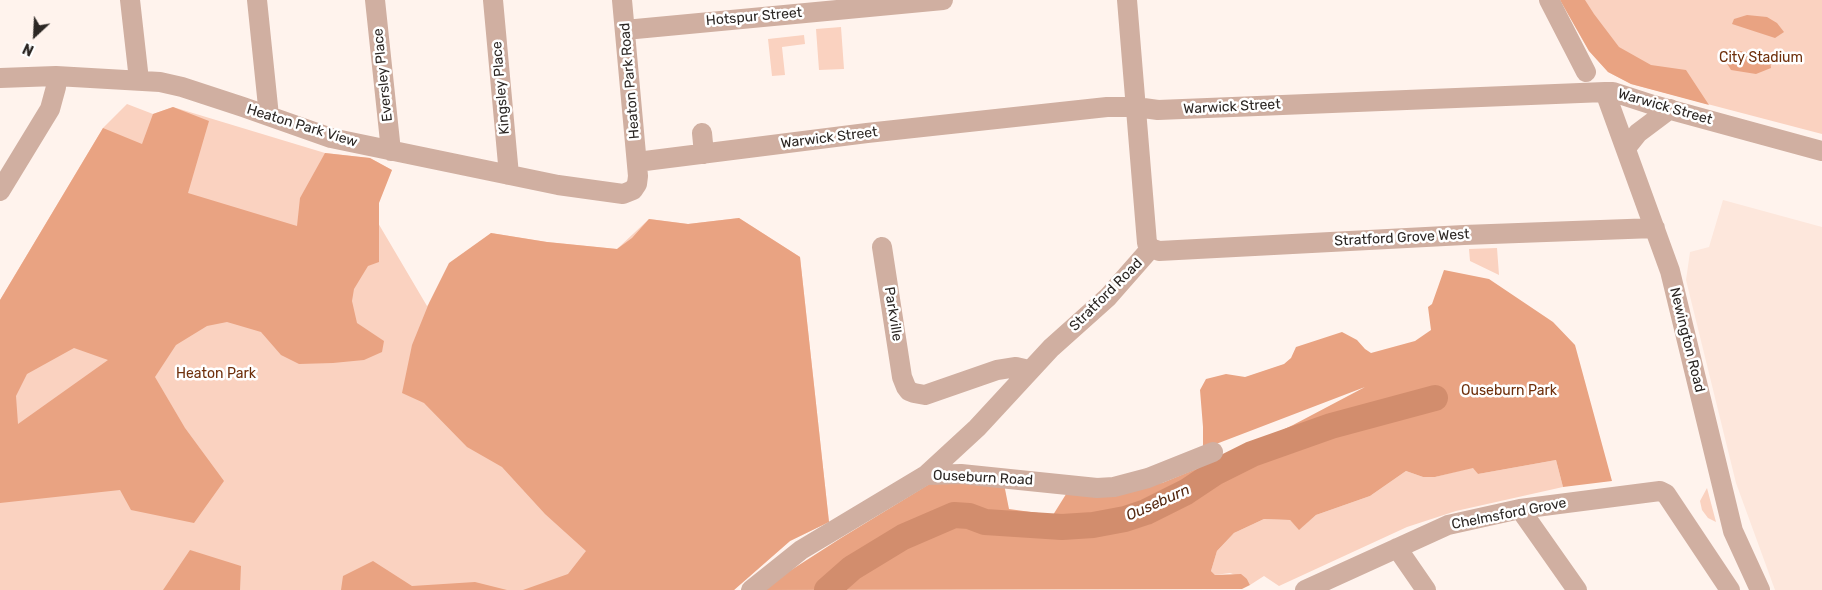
<!DOCTYPE html>
<html>
<head>
<meta charset="utf-8">
<style>
  body { margin:0 }
  #map { position:relative; width:1822px; height:590px; overflow:hidden; background:#fff3ed; font-family:Rubik,sans-serif }
  canvas { display:block }
  .north { position:absolute; left:10px; top:10px; width:50px; height:50px; -webkit-text-stroke:4px #fff; paint-order:stroke; rotate:205deg; font-size:14px; font-weight:700; line-height:20px; text-align:center; color:#2c2724 }
  .north::after { content:''; display:block; margin:auto; width:18px; height:22px; background:#2c2724; clip-path:polygon(50% 0,100% 100%,50% 72%,0 100%) }
</style>
</head>
<body>
<div id="map">
<canvas width="1822" height="590"></canvas>
<div class="north">N</div>
</div>
<script>
const g = document.querySelector('canvas').getContext('2d');
g.lineJoin = 'round';
function fill(path, color) {
  g.fillStyle = color;
  g.fill(path, 'evenodd');
}
function poly(rows) {
  const path = new Path2D();
  for (const r of rows) {
    path.moveTo(r[0], r[1]);
    for (let i = 2; i < r.length; i += 2) path.lineTo(r[i], r[i + 1]);
  }
  return path;
}
function strokePath(path, color, width, dash) {
  g.strokeStyle = color;
  g.lineWidth = width;
  g.lineCap = dash ? 'butt' : 'round';
  g.setLineDash(dash || []);
  g.stroke(path);
}
function write(font, color, halo, rows, align = 'center') {
  g.font = font + ' Rubik,sans-serif';
  g.lineWidth = 5;
  g.setLineDash([]);
  g.textBaseline = 'middle';
  g.strokeStyle = halo;
  g.fillStyle = color;
  for (const [text, x, y, turn = 0] of rows) {
    g.save();
    g.translate(x, y);
    g.rotate((+turn || 0) * Math.PI / 180);
    g.textAlign = isNaN(turn) ? turn : align;
    if (halo) g.strokeText(text, 0, 0);
    g.fillText(text, 0, 0);
    g.restore();
  }
}
const built = poly([
  [1723,200,1822,227,1822,590,1775,590,1736,483,1686,280,1690,252,1709,247]
]);
const green = poly([
  [1560,0,1822,0,1822,134,1631,84,1608,72,1589,51],
  [841,27,844,69,819,70,816,29],
  [804,35,805,44,782,47,785,75,772,76,768,39],
  [127,104,153,114,173,107,325,153,370,158,392,170,371,211,427,306,491,233,547,242,617,249,649,219,688,224,739,218,800,257,829,522,790,541,734,590,0,590,0,300,103,128],
  [1497,248,1499,275,1470,261,1469,249],
  [1556,460,1563,487,1456,511,1407,527,1279,586,1264,576,1250,585,1247,579,1230,573,1215,575,1211,571,1217,551,1234,533,1264,519,1290,520,1299,529,1316,515,1370,496,1406,471,1423,477,1435,477,1474,467,1478,474],
  [1707,488,1716,522,1708,518,1702,510,1700,501]
]);
const forest = poly([
  [1560,0,1585,0,1594,14,1619,47,1651,65,1686,70,1709,105,1631,84,1608,72,1589,51],
  [1747,15,1767,17,1777,23,1784,32,1775,38,1732,24,1734,19],
  [1728,49,1746,52,1770,60,1771,68,1756,74,1731,70,1723,57],
  [173,107,209,121,188,193,297,226,300,198,325,153,370,158,392,170,379,203,379,262,368,266,354,289,352,301,357,323,384,341,382,352,364,360,333,363,299,364,281,355,261,332,227,322,207,326,176,345,155,377,185,428,224,481,194,523,131,510,120,490,0,503,0,300,103,128,142,144,153,114],
  [74,348,108,360,18,424,16,396,27,374],
  [739,218,800,257,829,522,790,541,734,590,523,590,568,574,586,551,545,514,502,467,467,447,424,403,402,393,412,345,429,303,449,263,491,233,547,242,617,249,632,238,649,219,688,224],
  [1444,270,1489,279,1553,322,1575,345,1612,481,1563,487,1556,460,1478,474,1473,468,1435,477,1423,477,1406,471,1370,496,1316,515,1299,530,1290,520,1264,519,1234,533,1217,551,1211,571,1215,575,1241,574,1247,579,1250,585,1242,589,765,590,785,574,841,538,931,483,1004,484,1009,509,1053,515,1068,491,1162,483,1230,455,1293,425,1365,387,1203,449,1203,427,1200,390,1206,379,1226,374,1245,377,1284,364,1291,358,1296,347,1342,332,1357,340,1365,349,1371,353,1415,341,1431,330,1428,307,1432,304],
  [190,550,241,566,240,590,163,590],
  [373,561,412,586,475,582,507,590,341,590,343,576]
]);
const river = poly([
  [827,590,852,568,903,537,954,515,969,516,985,522,1062,527,1093,525,1125,519,1146,512,1186,492,1216,472,1252,454,1331,426,1435,398]
]);
const minor = poly([
  [130,0,139,80],
  [257,0,269,116],
  [375,0,391,151],
  [493,0,509,175],
  [1127,0,1147,243,1151,248],
  [1549,0,1586,72],
  [625,30,943,0],
  [0,78,56,76,160,82,182,87,243,107,331,138,558,185,623,194,633,190,637,184,638,176,622,0],
  [1605,92,1670,271,1733,531,1760,590],
  [702,133,704,154],
  [1626,148,1638,133,1670,109],
  [637,162,867,133,1107,107,1136,107,1158,110,1605,92,1613,92,1653,105,1822,151],
  [0,191,50,109,56,87,56,76],
  [882,247,902,377,906,387,909,391,914,393,925,395,997,370,1016,367,1029,370],
  [1151,248,1159,251,1464,235,1655,228],
  [926,475,961,474,1097,488,1114,487,1148,478,1213,452],
  [1520,509,1577,590],
  [1397,548,1426,590],
  [751,590,801,550,926,475,977,428,1051,348,1108,297,1151,248],
  [1305,590,1448,525,1520,509,1660,491,1666,494,1730,590]
]);
const streetNames = [
  ["Hotspur Street",754,17,-5],
  ["Eversley Place",383,75,-96],
  ["Heaton Park Road",630,81,-95],
  ["Kingsley Place",501,88,-95],
  ["Warwick Street",1232,107,-3],
  ["Warwick Street",1665,107,16],
  ["Heaton Park View",302,126,17],
  ["Warwick Street",829,138,-7],
  ["Stratford Grove West",1402,238,-3],
  ["Stratford Road",1106,295,-45],
  ["Parkville",893,314,81],
  ["Newington Road",1687,340,76],
  ["Ouseburn Road",983,478,3],
  ["Chelmsford Grove",1509,514,-11]
];
const parkNames = [
  ["City Stadium",1761,58],
  ["Heaton Park",216,374],
  ["Ouseburn Park",1509,391]
];
const waterNames = [
  ["Ouseburn",1158,503,-24]
];
fill(built, '#fde7dc');
fill(green, '#fad2c0');
fill(forest, '#e9a382');
strokePath(river, '#d28d6d', 26);
strokePath(minor, '#d0afa1', 20);
write('14px', '#2c2724', '#fff', streetNames);
write('14px', '#6e2f0b', '#fff', parkNames);
write('italic 15px', '#562911', '#fff', waterNames);
</script>
</body>
</html>
